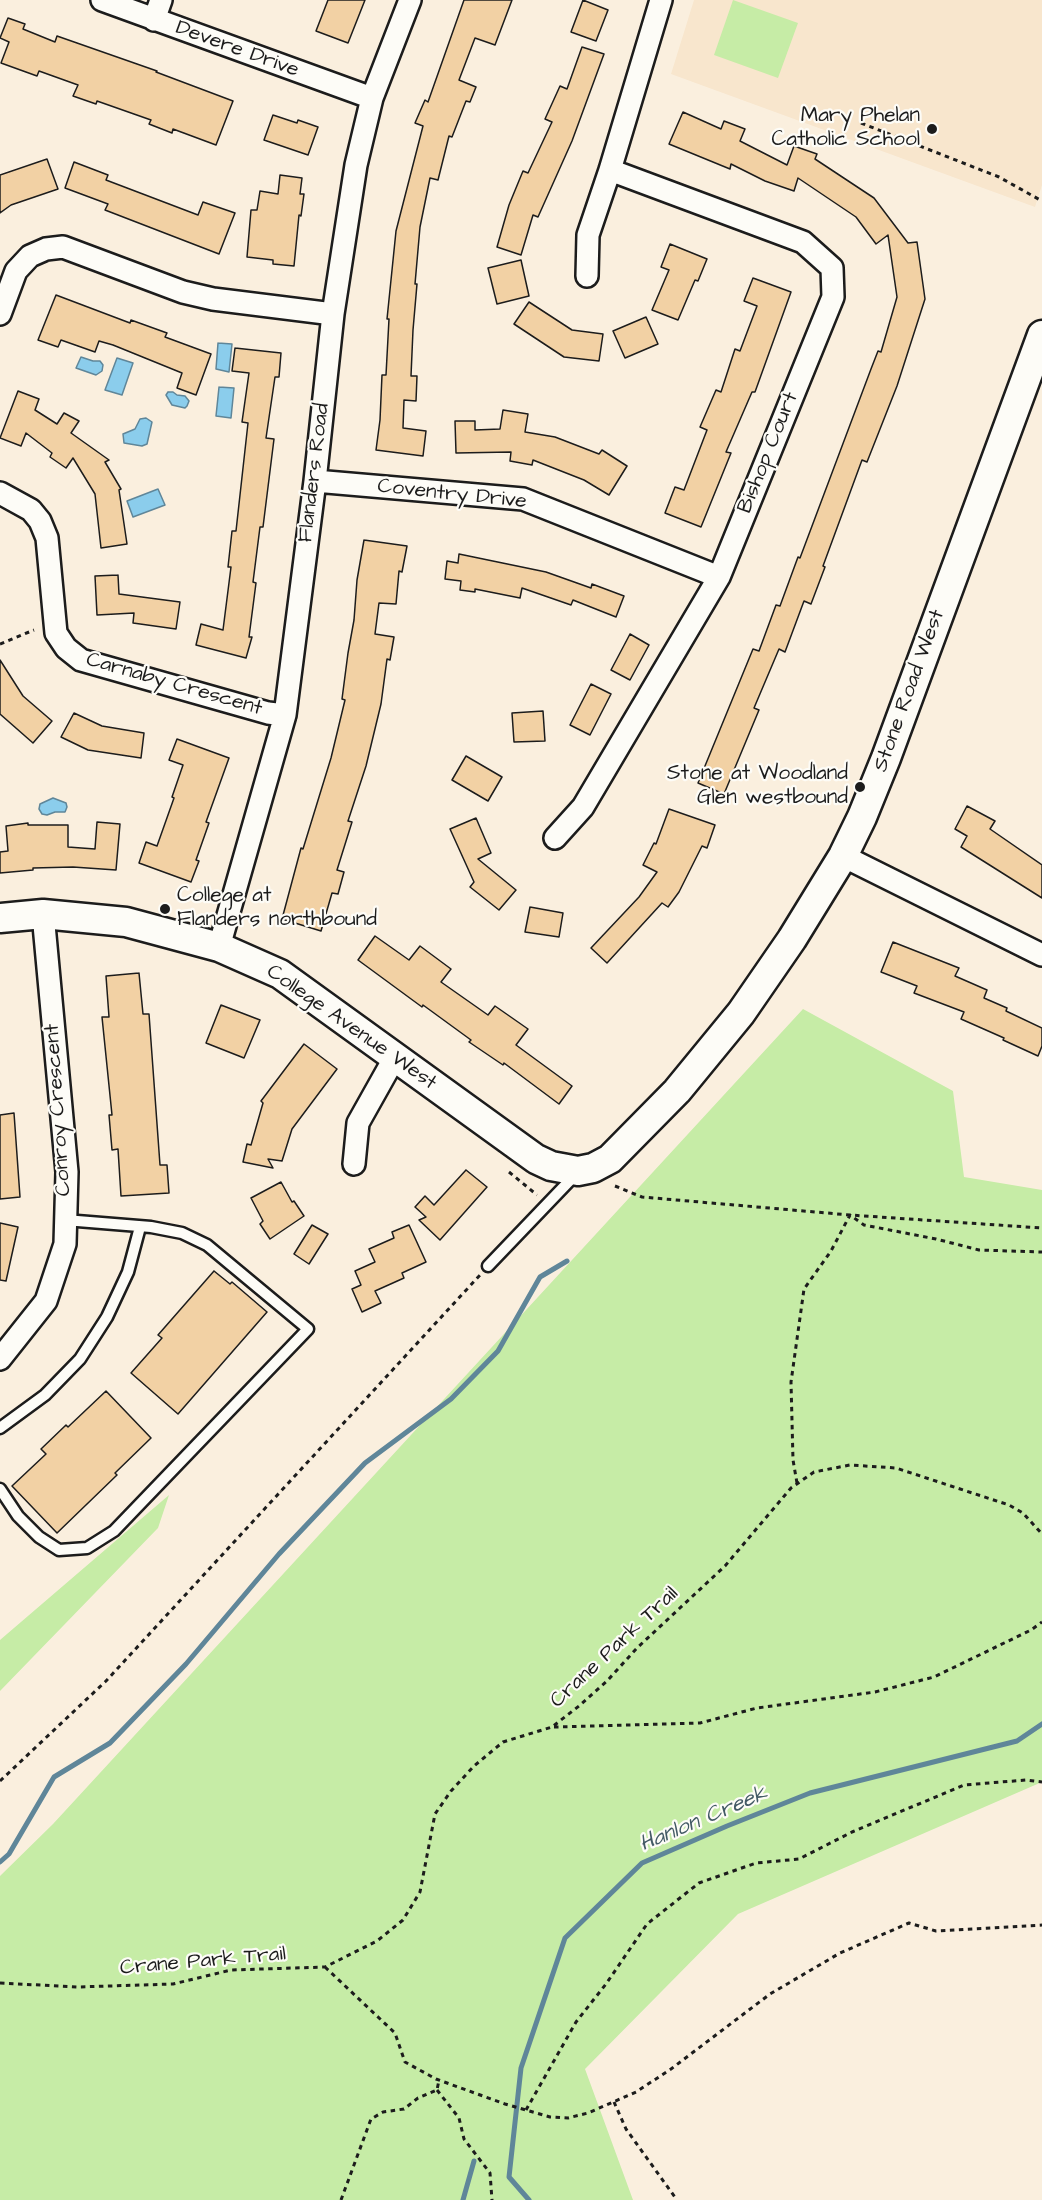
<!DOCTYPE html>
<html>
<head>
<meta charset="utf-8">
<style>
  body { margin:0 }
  canvas { display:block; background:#faefde }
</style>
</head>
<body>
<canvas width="1042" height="2200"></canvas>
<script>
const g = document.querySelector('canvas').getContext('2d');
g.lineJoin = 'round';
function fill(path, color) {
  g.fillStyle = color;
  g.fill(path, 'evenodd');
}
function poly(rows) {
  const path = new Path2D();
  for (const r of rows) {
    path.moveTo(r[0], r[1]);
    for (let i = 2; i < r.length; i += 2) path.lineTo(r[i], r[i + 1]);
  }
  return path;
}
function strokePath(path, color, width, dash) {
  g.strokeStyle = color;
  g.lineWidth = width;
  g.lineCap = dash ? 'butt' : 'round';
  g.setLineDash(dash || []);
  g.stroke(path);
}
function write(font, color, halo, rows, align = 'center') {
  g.font = font + ' "Architects Daughter",sans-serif';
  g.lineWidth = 4.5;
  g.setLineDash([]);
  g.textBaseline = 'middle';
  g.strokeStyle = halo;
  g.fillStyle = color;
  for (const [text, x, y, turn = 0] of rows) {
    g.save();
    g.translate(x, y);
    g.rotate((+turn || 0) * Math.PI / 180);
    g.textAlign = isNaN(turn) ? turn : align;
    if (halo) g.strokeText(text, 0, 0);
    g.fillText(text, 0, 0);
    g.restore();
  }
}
const built = poly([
  [694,0,1042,0,1042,185,1035,207,671,74]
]);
const green = poly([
  [733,0,798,23,778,78,714,55],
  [803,1009,953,1091,964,1177,1042,1190,1042,1782,738,1914,585,2069,633,2200,0,2200,0,1876,53,1824],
  [169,1495,158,1528,0,1691,0,1640]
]);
const water = poly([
  [218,343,232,344,229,372,216,369,218,343],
  [81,357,93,361,100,361,103,365,102,371,96,375,76,368,81,357],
  [117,358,133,363,122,395,105,390,117,358],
  [219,387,234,388,231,418,216,416,219,387],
  [168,392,173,392,177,395,185,396,189,401,187,406,185,408,172,405,166,395,168,392],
  [146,418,152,422,147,444,142,446,124,443,123,434,135,429,140,419,146,418],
  [158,489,165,505,133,517,127,501,158,489],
  [53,798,66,803,67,807,65,812,55,812,47,815,42,814,39,809,40,804,53,798]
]);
const stream = poly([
  [0,1862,9,1854,54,1777,110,1743,186,1664,279,1554,365,1463,451,1399,498,1351,540,1277,567,1261],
  [463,2200,474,2161],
  [529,2200,509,2177,521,2068,565,1938,642,1863,727,1826,810,1793,1017,1741,1042,1724]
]);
const building = poly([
  [328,0,365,0,348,43,316,31,328,0],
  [464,0,512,0,495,45,475,38,459,80,476,87,470,102,466,101,452,137,449,136,438,180,430,178,420,227,415,284,417,284,413,330,411,376,417,376,416,401,404,400,403,428,426,431,423,456,376,450,380,420,382,375,386,375,389,319,387,319,396,231,423,126,415,123,425,100,428,102,464,0],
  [583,0,608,10,596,41,571,32,583,0],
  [8,18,25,24,23,29,55,42,57,36,157,71,156,72,233,101,216,145,173,129,172,133,149,124,151,120,97,101,96,104,73,96,78,85,39,71,37,76,1,63,9,42,0,38,8,18],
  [582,47,604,54,572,141,538,217,533,215,521,255,497,247,509,205,523,171,528,173,552,122,545,119,560,86,567,89,582,47],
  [683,112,721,129,724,121,745,129,740,141,787,165,794,146,817,154,815,159,874,198,908,243,917,242,925,299,897,386,867,462,862,460,823,566,825,567,811,604,804,601,785,652,779,649,754,708,759,710,724,794,698,783,753,649,759,651,776,605,780,606,798,557,800,558,871,369,878,351,881,352,897,297,888,235,876,244,856,217,798,178,794,191,765,181,731,164,730,169,669,144,683,112],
  [273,115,297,123,298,120,318,127,308,155,264,140,273,115],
  [47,159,58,189,11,205,0,213,0,175,47,159],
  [74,162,108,175,106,180,198,215,203,202,235,213,219,254,105,210,108,204,65,188,74,162],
  [280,175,302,178,300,194,304,194,301,216,299,215,294,266,273,264,273,260,247,257,251,210,257,210,260,191,278,194,280,175],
  [670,244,707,259,698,281,695,280,678,320,652,310,669,270,661,267,670,244],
  [521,260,529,296,497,304,488,268,521,260],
  [753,278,791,292,755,392,752,392,726,452,731,453,701,527,665,513,675,487,684,490,707,430,700,427,716,390,721,392,735,349,740,351,757,306,744,301,753,278],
  [56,295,130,323,131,320,167,333,165,337,211,354,196,395,177,388,182,373,113,345,99,341,95,352,61,340,58,347,38,340,56,295],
  [529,302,572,330,603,334,599,361,564,357,514,324,529,302],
  [646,317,658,344,625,358,613,331,646,317],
  [235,348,281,353,279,377,275,377,266,438,274,439,263,527,260,527,253,582,256,583,249,637,252,637,246,658,196,645,201,624,223,630,231,567,228,567,232,531,236,531,248,423,242,422,249,373,232,371,235,348],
  [18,391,39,399,35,410,57,424,64,413,79,421,71,433,109,460,105,462,121,489,119,490,127,544,101,548,95,494,73,458,66,468,50,457,52,453,26,433,21,446,0,438,18,391],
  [503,410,528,414,525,432,555,437,599,454,602,450,627,466,609,495,584,480,533,460,532,465,510,461,511,452,456,453,455,421,475,421,475,430,500,429,503,410],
  [364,540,407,546,402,572,399,571,396,604,379,603,375,634,394,637,390,660,387,659,381,704,366,766,348,821,352,822,337,870,344,872,338,894,332,893,321,931,282,919,301,848,303,849,331,758,345,700,342,699,348,653,354,620,357,580,364,540],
  [459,554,546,572,591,588,592,584,624,596,616,617,573,600,571,605,522,588,520,598,475,589,475,592,460,590,461,581,445,579,447,561,458,563,459,554],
  [118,575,119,594,180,602,176,629,133,623,134,613,97,615,95,576,118,575],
  [630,634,649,645,630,680,611,670,630,634],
  [0,660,23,696,52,721,33,743,0,714,0,660],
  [591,684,611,694,590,735,570,725,591,684],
  [543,711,545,741,514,742,512,713,543,711],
  [74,713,102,726,144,733,141,758,88,750,61,737,74,713],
  [177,739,229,758,206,822,209,823,196,860,199,861,191,882,139,863,146,842,157,846,174,798,172,797,183,765,169,760,177,739],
  [466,756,502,777,488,801,452,780,466,756],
  [967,806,995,821,990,829,1042,865,1042,898,961,847,967,836,955,829,967,806],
  [669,809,715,825,707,848,702,846,679,892,668,907,662,903,607,963,591,948,639,897,657,872,643,865,654,843,656,844,669,809],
  [476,818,491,853,478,859,516,890,499,910,470,887,474,882,450,829,476,818],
  [97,822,120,824,116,870,73,867,33,868,33,870,0,873,0,852,8,851,6,826,28,823,28,825,68,825,68,847,95,849,97,822],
  [530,907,563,913,559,937,525,932,530,907],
  [375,936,409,960,420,946,451,969,441,982,488,1015,495,1006,528,1029,516,1045,572,1086,559,1104,504,1063,503,1065,469,1042,471,1040,423,1005,422,1007,358,960,375,936],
  [893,942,959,968,955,976,987,990,984,998,1007,1008,1006,1011,1042,1028,1042,1046,1038,1056,1003,1040,1004,1038,961,1019,964,1012,914,993,917,986,881,972,893,942],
  [139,973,143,1014,149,1014,160,1165,167,1165,169,1193,121,1196,118,1149,112,1150,109,1115,112,1115,102,1017,109,1017,106,976,139,973],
  [221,1005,260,1020,244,1058,206,1043,221,1005],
  [304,1044,337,1069,292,1129,282,1161,268,1159,273,1168,243,1162,247,1144,251,1145,263,1103,261,1101,304,1044],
  [14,1113,20,1197,0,1199,0,1115,14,1113],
  [466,1170,487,1187,440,1240,419,1220,426,1217,415,1207,425,1196,434,1205,466,1170],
  [281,1182,292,1202,294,1201,304,1216,270,1239,260,1224,263,1221,251,1198,281,1182],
  [0,1223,18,1227,6,1281,0,1280,0,1223],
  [312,1225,328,1234,309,1264,294,1254,312,1225],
  [409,1225,426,1262,402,1273,404,1278,375,1291,381,1303,362,1312,352,1289,361,1285,355,1271,375,1262,369,1249,394,1238,392,1232,409,1225],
  [214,1271,230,1284,232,1282,267,1312,178,1414,131,1373,162,1338,158,1335,214,1271],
  [106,1391,151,1438,115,1473,117,1475,57,1533,12,1486,46,1454,41,1449,66,1425,68,1427,106,1391]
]);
const path = poly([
  [861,123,999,177,1042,201],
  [0,644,34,630],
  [509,1172,537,1195],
  [615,1186,642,1197,850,1215,1042,1228],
  [797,1483,793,1460,791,1382,804,1289,831,1251,850,1215,864,1225,936,1239,979,1250,1042,1252],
  [554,1727,700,1723,757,1708,875,1692,934,1677,1031,1630,1042,1622],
  [0,1781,106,1681,480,1275],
  [325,1967,395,2033,405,2062,436,2079,505,2104,550,2117,568,2118,588,2113,636,2092,671,2069,770,1994,840,1953,909,1923,936,1931,1042,1925],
  [0,1983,77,1987,173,1984,231,1970,325,1967,377,1941,403,1920,420,1892,435,1814,451,1791,474,1766,503,1742,552,1727,579,1706,607,1681,637,1648,725,1566,791,1488,814,1472,850,1465,896,1468,1009,1505,1023,1513,1042,1534],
  [437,2090,459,2118,464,2139,490,2173,492,2200],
  [614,2102,626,2129,677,2200],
  [526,2110,576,2022,606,1984,647,1924,699,1883,756,1863,799,1859,852,1832,964,1785,1026,1780,1042,1782],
  [341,2200,371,2119,383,2112,404,2109,418,2098,437,2090,439,2080]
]);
const lane = poly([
  [488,1266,577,1173],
  [0,1428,45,1395,80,1359,107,1317,128,1272,140,1227],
  [0,1489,18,1516,39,1537,59,1550,87,1548,114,1531,308,1329,207,1245,182,1233,151,1227,65,1220]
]);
const street = poly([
  [102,0,372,98],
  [154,20,161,0],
  [587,276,588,235,610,170,661,0],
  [0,314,16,271,30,256,46,249,63,247,183,292,213,299,333,314],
  [315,481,523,499,719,577],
  [0,493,31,510,40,521,47,538,56,633,66,648,81,660,268,713,285,715],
  [555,838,583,807,719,577,833,297,832,268,803,242,610,170],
  [843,856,1042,955],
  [219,947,285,715,315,481,333,314,356,165,372,98,410,0],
  [354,1164,358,1123,395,1057],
  [0,1359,46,1301,65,1244,67,1172,43,914]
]);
const secondary = poly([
  [0,918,43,914,126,922,219,947,280,974,536,1159,551,1166,578,1171,593,1168,610,1159,677,1091,741,1013,792,939,843,856,862,817,886,758,1042,335]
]);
const markers = [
  [932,129,6,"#1c1c1c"],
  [860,787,6,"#1c1c1c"],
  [165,909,6,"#1c1c1c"]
];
const streetNames = [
  ["Devere Drive",237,50,20],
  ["Bishop Court",769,453,-68],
  ["Flanders Road",315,473,-83],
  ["Coventry Drive",452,495,6],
  ["Carnaby Crescent",174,685,16],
  ["Stone Road West",910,691,-70],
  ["College Avenue West",351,1028,35],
  ["Conroy Crescent",59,1110,-94],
  ["Crane Park Trail",615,1648,-43],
  ["Crane Park Trail",203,1962,-5]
];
const poiNames = [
  ["Mary Phelan",920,117],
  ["Catholic School",920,141],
  ["Stone at Woodland",848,775],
  ["Glen westbound",848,799],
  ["College at",177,897,"left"],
  ["Flanders northbound",177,921,"left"]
];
const waterNames = [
  ["Hanlon Creek",704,1820,-23]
];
fill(built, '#f8e6cd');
fill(green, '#c6eca6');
fill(water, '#8bcdec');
strokePath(water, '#5f8699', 1.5);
strokePath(stream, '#5f8699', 5);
fill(building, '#f2d1a4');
strokePath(building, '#1c1c1c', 1.5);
strokePath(lane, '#1c1c1c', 15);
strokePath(street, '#1c1c1c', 26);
strokePath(secondary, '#1c1c1c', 33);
strokePath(path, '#1c1c1c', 3, [4.5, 4.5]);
strokePath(lane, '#fdfcf7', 10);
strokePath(street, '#fdfcf7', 21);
strokePath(secondary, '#fdfcf7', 28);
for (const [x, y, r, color] of markers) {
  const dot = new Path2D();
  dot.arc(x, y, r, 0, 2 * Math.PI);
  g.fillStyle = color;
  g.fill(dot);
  strokePath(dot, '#fdfcf7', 2);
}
write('21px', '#1c1c1c', '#fdfcf7', streetNames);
write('21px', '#1c1c1c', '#fdfcf7', poiNames, 'right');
write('italic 22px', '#435a65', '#fdfcf7', waterNames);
</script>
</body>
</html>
